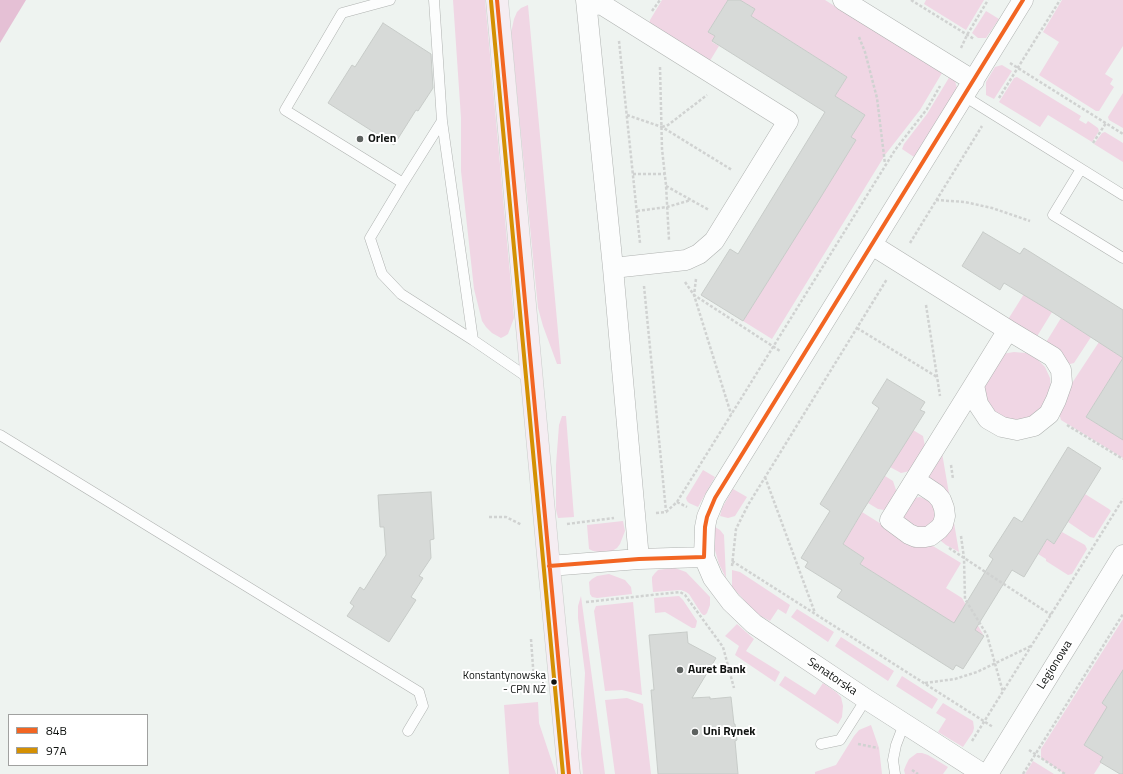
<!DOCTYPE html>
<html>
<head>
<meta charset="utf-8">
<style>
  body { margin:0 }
  #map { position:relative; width:1123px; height:774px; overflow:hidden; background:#eef3f0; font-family:"Titillium Web",sans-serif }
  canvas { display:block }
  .legend { position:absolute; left:8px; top:714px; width:140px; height:52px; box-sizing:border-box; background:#fff; border:1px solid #a0a1a0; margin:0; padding:5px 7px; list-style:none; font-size:12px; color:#111412 }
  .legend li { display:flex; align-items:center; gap:8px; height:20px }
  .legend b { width:20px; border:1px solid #a0a1a0 }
</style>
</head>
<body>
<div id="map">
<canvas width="1123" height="774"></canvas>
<ul class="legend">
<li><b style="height:5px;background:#f26522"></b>84B</li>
<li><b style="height:5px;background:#d49003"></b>97A</li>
</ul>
</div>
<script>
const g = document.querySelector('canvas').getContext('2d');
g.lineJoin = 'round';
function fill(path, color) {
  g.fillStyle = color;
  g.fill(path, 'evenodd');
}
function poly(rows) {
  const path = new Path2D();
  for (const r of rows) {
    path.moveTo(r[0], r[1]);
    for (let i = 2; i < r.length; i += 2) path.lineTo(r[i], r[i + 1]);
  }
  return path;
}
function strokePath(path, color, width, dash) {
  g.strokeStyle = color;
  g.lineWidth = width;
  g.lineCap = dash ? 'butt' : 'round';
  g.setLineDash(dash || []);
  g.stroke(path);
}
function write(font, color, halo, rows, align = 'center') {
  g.font = font + ' "Titillium Web",sans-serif';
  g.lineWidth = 4;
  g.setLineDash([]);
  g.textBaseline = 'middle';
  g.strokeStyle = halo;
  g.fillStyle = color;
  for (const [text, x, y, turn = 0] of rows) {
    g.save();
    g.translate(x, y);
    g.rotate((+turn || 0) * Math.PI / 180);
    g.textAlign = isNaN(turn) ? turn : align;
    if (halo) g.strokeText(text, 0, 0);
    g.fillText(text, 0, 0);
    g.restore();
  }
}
const green = poly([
  [453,0,485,0,514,318,508,334,505,336,501,338,492,333,486,327,482,321,474,289,461,171,461,118],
  [662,0,728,0,708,32,715,36,712,42,719,46,708,64,648,29,650,20],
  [740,0,825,0,942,73,920,110,885,155,772,339,743,321,856,140,851,137,865,115,835,96,847,77,751,16,755,9],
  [926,0,984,0,966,30,924,4],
  [1062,0,1123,0,1123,46,1105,74,1113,79,1110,84,1114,87,1099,111,1096,111,1039,75,1059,42,1043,32],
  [528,5,561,364,557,364,543,326,538,308,511,33,514,19,517,12,521,8],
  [986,11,999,19,986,38,978,38,972,33],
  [1002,65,1012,71,994,99,986,95,986,82,995,67],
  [950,76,955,81,957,88,914,157,902,149,904,144,927,114],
  [1017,77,1081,116,1079,120,1086,124,1088,121,1098,128,1099,131,1092,142,1048,115,1040,127,999,102,1014,78],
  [1123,93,1123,128,1109,120,1108,117],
  [1105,132,1123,143,1123,162,1094,144,1102,133],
  [1024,294,1052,312,1036,338,1007,321],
  [1061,318,1091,337,1074,363,1070,364,1045,347,1045,344],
  [1099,342,1123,358,1086,417,1120,438,1123,433,1123,458,1061,420,1057,406],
  [1014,352,1026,353,1037,359,1045,367,1050,378,1051,389,1049,400,1025,423,992,415,981,382,1002,354],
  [562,416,566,416,574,517,558,518,556,510,556,465,559,425],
  [913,430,923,436,925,446,910,471,901,473,890,467],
  [941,447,959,552,946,545,941,541,940,535,944,531,927,484,927,469],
  [703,470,715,477,698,507,689,503,687,501,686,498],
  [885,476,893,481,897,493,890,504,884,510,878,509,868,503],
  [733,489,747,497,735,516,728,518,720,516,722,508],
  [1085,494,1109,509,1111,511,1094,538,1090,537,1068,522],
  [920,497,925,499,930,502,934,506,936,511,934,522,922,531,903,521,902,510,914,498],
  [862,512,910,542,927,544,933,546,961,563,946,588,962,598,984,636,960,621,957,625,860,564,864,558,843,544],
  [623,521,625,531,620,544,617,548,612,551,600,552,593,551,589,549,587,525],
  [715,527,720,530,724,535,726,578,719,564,714,547],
  [1062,532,1085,545,1087,549,1072,574,1068,575,1046,561,1046,559,1038,554,1047,539,1054,544],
  [675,568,686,572,710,597,710,605,707,613,705,615,703,615,701,613,689,594,686,592,681,590,653,592,652,581,652,577,655,573,658,570,665,569],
  [732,570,740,572,790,605,786,614,778,609,770,621,757,614,732,587],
  [609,574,625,580,631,587,632,594,597,598,592,597,590,594,589,582,592,579,597,576],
  [581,596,605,774,583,774,581,754,585,673,578,618,578,606],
  [679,596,683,600,697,621,696,626,695,628,692,628,665,612,655,613,654,598],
  [633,602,642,695,622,690,605,691,594,611,596,606],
  [797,609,834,632,828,642,791,617],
  [1123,619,1123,670,1102,703,1113,710,1094,729,1084,745,1103,757,1101,763,1094,774,1065,774,1041,758,1041,749],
  [737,624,754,639,746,651,780,672,775,682,735,655,739,646,725,636],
  [841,637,894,671,888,681,835,646],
  [785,676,815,695,823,683,836,692,841,697,843,706,842,717,838,724,779,685],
  [902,676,938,699,932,709,896,686],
  [627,698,643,704,651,774,615,774,605,700],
  [538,702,539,723,556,774,509,774,504,705],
  [943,703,973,721,974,728,973,732,963,747,938,732,946,719,936,713],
  [871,725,879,748,882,774,815,774,815,772,836,765,854,736,859,730],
  [917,753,922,753,928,755,948,767,943,774,905,774,904,770,906,765,909,759],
  [1033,761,1054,774,1025,774]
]);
const forest = poly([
  [0,0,26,0,0,43]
]);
const building = poly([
  [728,0,740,0,755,9,751,16,847,77,835,96,865,115,851,137,856,140,819,200,743,321,701,295,730,249,738,254,825,112,712,41,715,36,708,32,728,0],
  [383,23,431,54,433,88,418,111,416,110,394,145,328,103,352,65,355,67,383,23],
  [983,232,1020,254,1024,248,1123,310,1123,358,1052,312,1004,283,1000,290,962,266,983,232],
  [1123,358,1123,440,1086,417,1123,358],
  [887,379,925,402,920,410,925,412,862,512,843,544,864,558,860,564,954,623,993,559,989,556,1014,517,1022,522,1068,447,1101,468,1054,544,1047,539,1024,577,1012,570,975,630,984,636,963,669,956,665,953,670,837,597,842,590,805,567,808,562,801,558,830,511,820,504,879,408,872,403,887,379],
  [431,492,434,539,430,540,431,558,419,576,423,578,411,597,416,600,389,642,347,616,354,606,350,603,360,587,364,590,386,555,384,527,380,527,378,495,431,492],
  [687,632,688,643,716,658,692,698,710,697,710,699,731,697,734,724,735,724,737,740,735,741,738,774,658,774,651,690,654,690,649,635,687,632],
  [1123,670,1123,774,1120,774,1100,762,1103,757,1084,745,1107,707,1102,703,1123,670]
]);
const path = poly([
  [911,0,974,39],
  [652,11,660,0],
  [859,37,865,52,877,98,885,164],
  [619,41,640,243],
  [961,48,967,35,988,0],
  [1010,63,1123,134],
  [660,67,662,149,666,185,669,240],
  [999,98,1060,0],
  [627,115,662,127,732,170],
  [662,127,668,125,707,95],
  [1093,143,1106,123],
  [633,174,665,174],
  [666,186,709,210],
  [936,200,965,202,992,208,1030,221],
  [637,211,667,207,691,200],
  [910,243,982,126],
  [696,279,694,295,731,414],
  [685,282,694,295,780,351],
  [644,286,666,511],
  [926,305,940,396],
  [857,328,937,377],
  [1067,425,1123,459],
  [951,465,953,479],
  [765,477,815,613],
  [677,502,687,507],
  [656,513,666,512,677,502,895,150,927,109,940,86],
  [489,517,506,517,522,525],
  [567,524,614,518],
  [961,536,964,558,965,599,987,635,1003,692],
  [949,548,1051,615],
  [732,561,993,727],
  [732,566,736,529,748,505,887,279],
  [586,602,680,592,685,595,723,647,734,688],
  [531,639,534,681],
  [925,683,955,679,977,672,1031,646],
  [972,741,1123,499],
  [858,744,878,748],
  [1029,750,1065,774],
  [912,770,918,774],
  [1023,774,1123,614]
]);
const lane = poly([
  [390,0,342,13,285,110,403,183,370,238,382,274,401,294,473,340],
  [434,0,442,121,473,340,530,379],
  [964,96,1123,195],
  [1081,169,1053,215,1123,258],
  [403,183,442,121],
  [0,435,419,692,423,706,408,731],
  [821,744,840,740,866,699],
  [895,774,893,760,896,745,904,724]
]);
const street = poly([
  [586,0,613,268,639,559],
  [843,0,974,81],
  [587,6,601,4,788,121,714,241,699,254,686,260,613,268],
  [872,245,1008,330,974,385,890,520,909,534,916,537,925,537,930,536,939,529,943,524,945,516,944,508,941,500,936,494,915,480],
  [974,385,978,404,988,419,1002,427,1017,430,1034,426,1049,414,1056,400,1062,383,1061,370,1053,357,1008,330],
  [549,566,639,559,704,557],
  [983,774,866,699,754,624,731,602,713,578,704,557,705,527,707,517,715,498,1023,0],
  [988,774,1123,555]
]);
const primary = poly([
  [497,0,549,566,569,774]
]);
const bus1 = poly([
  [497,0,569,774],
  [549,566,639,559,704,557,705,527,707,517,715,498,1023,0]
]);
const bus2 = poly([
  [491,1,563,774]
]);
const markers = [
  [360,139,4,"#5e6260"],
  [680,670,4,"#5e6260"],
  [554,682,3.5,"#111412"],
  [695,732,4,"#5e6260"]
];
const busNames = [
  ["Konstantynowska",546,676],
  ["- CPN NŻ",546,690]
];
const poiNames = [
  ["Orlen",368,139],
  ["Auret Bank",688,670],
  ["Uni Rynek",703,732]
];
const streetNames = [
  ["Legionowa",1055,665,-58],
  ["Senatorska",832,677,34]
];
fill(green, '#f0d6e4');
fill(forest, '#e5c0d5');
fill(building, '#d7dad8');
strokePath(building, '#c7cbc8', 1);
strokePath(lane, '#afb2b0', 11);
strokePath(street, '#afb2b0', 21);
strokePath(primary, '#c9ccca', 23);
strokePath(path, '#d0d2d1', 2.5, [3, 2]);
strokePath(lane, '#fcfdfd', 10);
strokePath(street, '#fcfdfd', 20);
strokePath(primary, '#f5edf2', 22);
strokePath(bus1, '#f26522', 4);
strokePath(bus2, '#d49003', 4);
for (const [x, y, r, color] of markers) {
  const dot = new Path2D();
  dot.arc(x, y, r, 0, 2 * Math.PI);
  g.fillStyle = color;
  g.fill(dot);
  strokePath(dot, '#fff', 1.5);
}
write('11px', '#111412', '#fff', busNames, 'right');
write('bold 12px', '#111412', '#fff', poiNames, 'left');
write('12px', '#111412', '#fff', streetNames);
</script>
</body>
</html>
